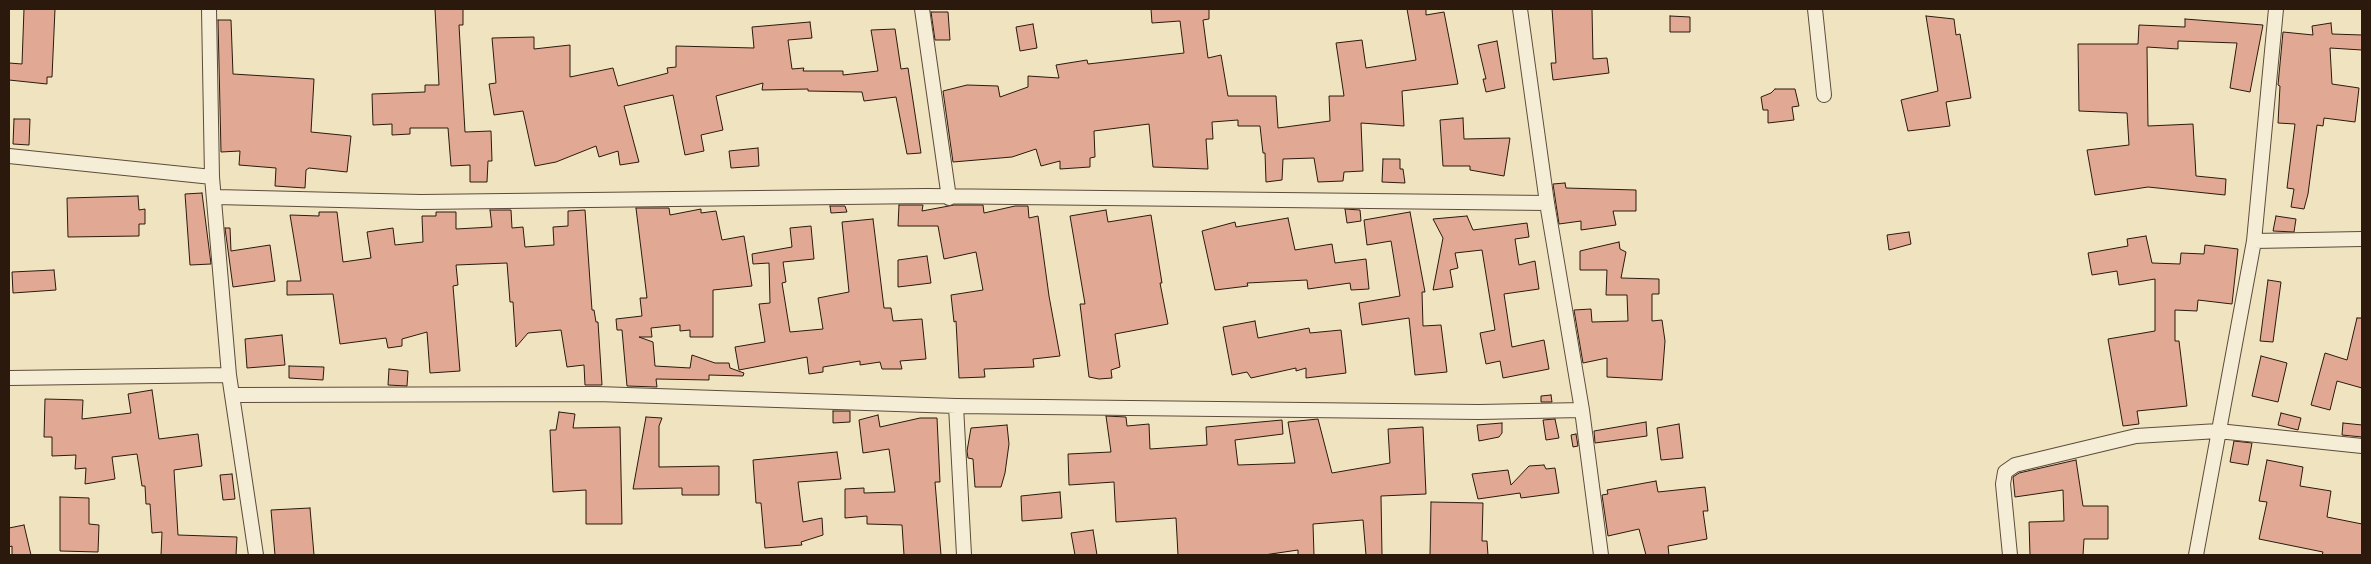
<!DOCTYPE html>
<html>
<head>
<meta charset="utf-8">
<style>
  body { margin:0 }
  #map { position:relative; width:2371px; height:564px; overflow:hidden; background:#f0e4c0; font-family:"Old Standard TT",serif }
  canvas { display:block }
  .frame { position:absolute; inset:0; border:10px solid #2b190d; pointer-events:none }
</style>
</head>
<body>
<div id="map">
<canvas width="2371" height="564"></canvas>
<div class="frame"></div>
</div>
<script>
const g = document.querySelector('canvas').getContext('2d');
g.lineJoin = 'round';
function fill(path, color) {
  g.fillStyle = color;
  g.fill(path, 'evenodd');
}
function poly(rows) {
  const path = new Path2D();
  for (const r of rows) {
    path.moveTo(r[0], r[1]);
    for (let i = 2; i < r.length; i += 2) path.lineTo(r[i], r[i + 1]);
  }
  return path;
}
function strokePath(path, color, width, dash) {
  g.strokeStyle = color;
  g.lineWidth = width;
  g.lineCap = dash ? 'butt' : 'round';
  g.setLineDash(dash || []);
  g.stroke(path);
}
const building = poly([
  [24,9,55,9,52,77,47,77,47,84,9,80,9,63,22,64,24,9],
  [435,9,463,9,463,25,459,25,465,132,491,131,492,161,488,161,487,182,470,182,470,165,451,166,448,128,410,128,410,134,392,135,392,124,373,125,372,94,425,92,425,85,439,85,435,9],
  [1151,9,1209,9,1209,19,1203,20,1208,58,1221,55,1228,96,1276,96,1278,128,1330,121,1329,96,1344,96,1336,43,1362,40,1366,68,1416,60,1407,9,1426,9,1426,15,1444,12,1458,84,1402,91,1404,126,1361,123,1363,171,1344,172,1343,181,1318,182,1314,158,1283,159,1282,180,1266,182,1265,153,1263,153,1260,126,1238,126,1238,120,1212,122,1213,139,1206,139,1208,169,1153,167,1149,124,1094,131,1095,157,1090,158,1090,167,1060,169,1060,161,1041,166,1036,149,1012,157,953,162,943,91,967,85,998,86,1000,97,1028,87,1028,76,1059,78,1056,65,1087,60,1088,64,1184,53,1180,21,1152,23,1151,9],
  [1552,9,1592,9,1593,59,1607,58,1609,73,1553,80,1551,63,1556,63,1552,9],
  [931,12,948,12,950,40,935,40,931,12],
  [1670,16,1690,17,1690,32,1670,32,1670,16],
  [1926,16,1954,19,1956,35,1960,34,1971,98,1946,102,1950,126,1908,131,1901,100,1938,91,1926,16],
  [2185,19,2263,25,2250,92,2230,88,2237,43,2178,41,2178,49,2147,47,2148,126,2193,124,2196,176,2226,179,2225,195,2148,187,2095,195,2087,150,2129,145,2127,113,2079,111,2078,44,2138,44,2139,25,2185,27,2185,19],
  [218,20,231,20,233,74,314,79,311,132,351,136,347,172,309,168,306,170,305,188,275,186,276,168,239,165,240,151,221,152,218,20],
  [810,22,812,38,788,40,792,69,804,68,803,71,843,71,843,75,878,71,871,30,895,29,901,69,908,68,921,153,907,154,896,97,864,101,862,92,808,91,808,89,762,90,763,83,716,96,723,130,701,135,704,151,685,155,673,95,624,106,639,162,620,165,618,151,599,157,596,146,556,162,535,166,523,111,494,115,489,84,496,83,492,38,534,37,534,49,570,45,570,77,613,68,618,86,668,73,667,68,676,67,676,46,754,48,752,27,810,22],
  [2331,23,2332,34,2362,35,2362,50,2330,48,2332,84,2359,88,2355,122,2324,118,2323,126,2317,125,2308,194,2304,209,2291,207,2294,189,2287,188,2295,124,2278,123,2280,86,2278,85,2283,32,2313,35,2312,26,2331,23],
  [1033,24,1037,48,1020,51,1016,27,1033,24],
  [1497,41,1505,88,1486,92,1483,79,1486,79,1478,45,1497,41],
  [1775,89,1795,89,1799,106,1792,107,1794,120,1768,123,1768,110,1763,110,1761,97,1771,93,1775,89],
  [1463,118,1464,139,1510,138,1504,176,1470,170,1470,166,1443,166,1440,120,1463,118],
  [14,119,30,119,29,145,13,144,14,119],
  [758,148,759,166,731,168,729,151,758,148],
  [1383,159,1400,159,1400,169,1403,169,1405,183,1382,182,1383,159],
  [1565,183,1566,188,1636,190,1636,211,1613,211,1616,225,1581,230,1581,221,1559,224,1553,184,1565,183],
  [202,193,211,264,190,265,185,194,202,193],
  [138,196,139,210,145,209,145,224,139,224,139,236,68,237,67,198,138,196],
  [899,205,923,205,922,211,954,205,983,205,984,213,1015,206,1028,206,1029,218,1038,216,1049,296,1060,356,1033,359,1034,367,984,369,985,377,959,378,956,321,954,322,951,295,983,290,976,252,944,259,938,226,898,226,899,205],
  [830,206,845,206,847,212,831,213,830,206],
  [636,208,669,208,670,215,701,209,701,213,716,211,722,240,744,236,752,286,713,290,713,337,690,337,690,330,680,331,680,325,651,328,652,337,639,337,653,342,655,366,690,368,692,355,715,363,729,363,730,368,744,373,743,376,709,375,709,380,656,379,657,387,627,386,622,330,617,330,616,319,642,316,640,298,647,298,636,208],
  [1345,209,1360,210,1361,221,1347,223,1345,209],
  [490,210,511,210,512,228,523,227,525,247,554,245,553,227,568,226,568,211,585,210,592,310,594,310,596,322,598,322,602,385,585,385,584,365,567,367,561,330,528,333,516,347,513,302,510,302,507,263,456,265,458,285,453,286,460,371,430,373,427,332,402,339,402,346,388,348,386,338,340,344,333,294,287,295,287,281,301,281,290,215,319,216,319,212,337,212,343,262,371,258,367,232,393,228,395,245,423,242,422,216,436,216,436,212,456,212,456,229,492,227,490,210],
  [1106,210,1108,222,1151,215,1162,283,1160,283,1168,324,1115,334,1120,367,1111,370,1112,378,1099,379,1089,377,1080,304,1085,304,1070,216,1106,210],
  [1410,212,1425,292,1422,292,1423,326,1441,325,1447,372,1415,375,1409,318,1362,325,1359,303,1400,296,1391,241,1367,245,1364,220,1410,212],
  [1467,216,1473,230,1527,223,1529,237,1515,239,1519,265,1535,261,1539,289,1504,294,1512,347,1544,340,1549,369,1503,378,1500,361,1486,364,1480,333,1495,330,1482,250,1455,253,1458,268,1450,270,1453,287,1433,290,1443,238,1433,219,1467,216],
  [2276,216,2296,219,2294,232,2273,231,2276,216],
  [1288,218,1295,250,1332,244,1335,263,1366,259,1369,289,1351,290,1350,283,1308,289,1307,280,1247,283,1248,286,1215,290,1202,231,1235,222,1236,227,1288,218],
  [873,219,884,308,891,308,893,321,922,319,926,359,900,361,902,369,882,369,880,362,860,365,860,361,823,367,823,372,809,374,807,357,739,370,735,347,765,342,759,304,770,303,769,263,753,264,752,254,792,247,790,228,811,226,814,259,783,262,786,282,782,283,790,332,823,329,818,298,849,292,842,222,873,219],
  [225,228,230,228,231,251,270,245,275,281,233,287,225,228],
  [1909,232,1911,244,1889,250,1887,235,1909,232],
  [2146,236,2152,263,2180,264,2181,253,2204,254,2205,245,2238,249,2232,304,2198,300,2197,311,2175,310,2175,341,2179,341,2187,406,2137,411,2139,424,2123,426,2108,339,2155,331,2155,279,2119,285,2117,271,2092,275,2088,253,2128,246,2127,239,2146,236],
  [1619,242,1620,249,1626,252,1621,278,1659,279,1659,294,1652,294,1652,321,1662,320,1665,341,1662,380,1607,377,1607,358,1583,363,1574,310,1591,309,1592,322,1628,321,1627,295,1606,295,1607,270,1580,270,1580,251,1619,242],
  [927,256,931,283,898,287,898,260,927,256],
  [54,270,56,290,13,293,12,272,54,270],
  [2268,280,2281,282,2273,342,2260,341,2268,280],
  [2357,318,2362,318,2362,388,2337,381,2330,410,2311,405,2325,353,2347,360,2357,318],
  [1255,321,1258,338,1309,328,1310,333,1341,330,1346,373,1306,378,1306,368,1296,371,1296,368,1251,378,1247,372,1232,375,1223,327,1255,321],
  [282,335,285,365,247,368,245,339,282,335],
  [2261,356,2287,363,2278,402,2252,396,2261,356],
  [289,366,324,367,323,380,289,378,289,366],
  [389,369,408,371,407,386,388,385,389,369],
  [152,390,159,439,198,434,202,466,174,470,178,535,237,537,236,555,161,555,162,532,152,533,150,504,146,504,145,486,142,486,137,454,112,457,115,479,85,484,86,468,75,469,76,455,52,456,52,437,44,437,45,399,83,400,82,419,131,413,128,394,152,390],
  [1551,395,1552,402,1541,402,1541,396,1551,395],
  [833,411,850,411,850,422,833,423,833,411],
  [559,412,575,414,573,428,620,427,622,524,586,524,586,490,553,492,550,430,556,430,559,412],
  [2281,413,2301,418,2298,430,2278,425,2281,413],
  [878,415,880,427,920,418,937,418,940,482,935,482,941,555,904,555,902,525,867,524,867,516,845,518,845,489,864,488,864,493,895,492,889,449,863,453,859,420,878,415],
  [1106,416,1126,417,1127,426,1149,424,1150,449,1207,445,1206,427,1282,420,1283,434,1235,440,1238,465,1295,463,1288,422,1318,419,1332,473,1390,463,1388,429,1423,427,1426,494,1381,496,1382,555,1366,555,1363,520,1313,524,1314,555,1298,555,1298,550,1264,555,1178,555,1176,518,1116,522,1114,482,1069,485,1068,454,1111,452,1106,416],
  [646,417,662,418,659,426,659,467,719,466,719,495,682,495,682,488,633,489,646,417],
  [1555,419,1559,438,1546,440,1543,420,1555,419],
  [1646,422,1647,436,1595,443,1594,431,1646,422],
  [1502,423,1502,433,1499,437,1479,441,1477,425,1502,423],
  [2343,423,2362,425,2362,437,2342,435,2343,423],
  [1679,424,1683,458,1661,460,1657,428,1679,424],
  [1007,425,1009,444,1005,473,1001,487,975,487,973,459,968,458,967,451,971,428,1007,425],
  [1576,434,1578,446,1573,447,1571,435,1576,434],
  [2234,441,2252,443,2248,465,2230,462,2234,441],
  [837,452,841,479,798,482,803,522,822,518,823,535,801,542,802,545,765,548,761,503,756,503,753,460,837,452],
  [2076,460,2083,506,2108,506,2108,539,2084,539,2083,555,2030,555,2029,522,2064,521,2063,490,2015,497,2013,477,2019,473,2076,460],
  [2267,460,2303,467,2300,486,2331,491,2327,517,2362,524,2362,555,2322,555,2323,552,2259,539,2267,502,2259,501,2267,460],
  [1544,465,1546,469,1555,468,1559,493,1521,498,1520,493,1478,499,1472,474,1508,470,1511,485,1529,466,1544,465],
  [232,474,235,499,223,500,220,475,232,474],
  [1656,481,1658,492,1705,487,1708,511,1703,511,1707,539,1668,546,1669,555,1646,555,1639,529,1608,536,1602,495,1608,494,1607,490,1656,481],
  [1060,492,1062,518,1022,521,1021,496,1060,492],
  [60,497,89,498,89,524,99,525,98,552,60,551,60,497],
  [1431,502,1483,503,1482,541,1487,541,1488,555,1430,555,1431,502],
  [310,508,314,555,275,555,271,510,310,508],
  [24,525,31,555,12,555,12,546,9,547,9,528,24,525],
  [1093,530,1097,555,1075,555,1071,533,1093,530]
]);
const street = poly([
  [209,9,212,177,229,375,256,555],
  [922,9,949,198],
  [1520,9,1547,203,1582,410,1601,555],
  [1815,9,1824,95],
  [9,156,212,177],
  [216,197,421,202,927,196,1547,203],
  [2254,241,2362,239],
  [9,378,229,375],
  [232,395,597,394,956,406,1479,412,1582,410],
  [956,406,964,555],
  [2010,555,2003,484,2005,472,2015,465,2136,436,2218,431,2362,446],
  [2196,555,2254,241,2276,9]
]);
fill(building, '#e1a993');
strokePath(building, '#2b190d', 1);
strokePath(street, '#5c4c3a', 16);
strokePath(street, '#f5edd6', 14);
</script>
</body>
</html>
